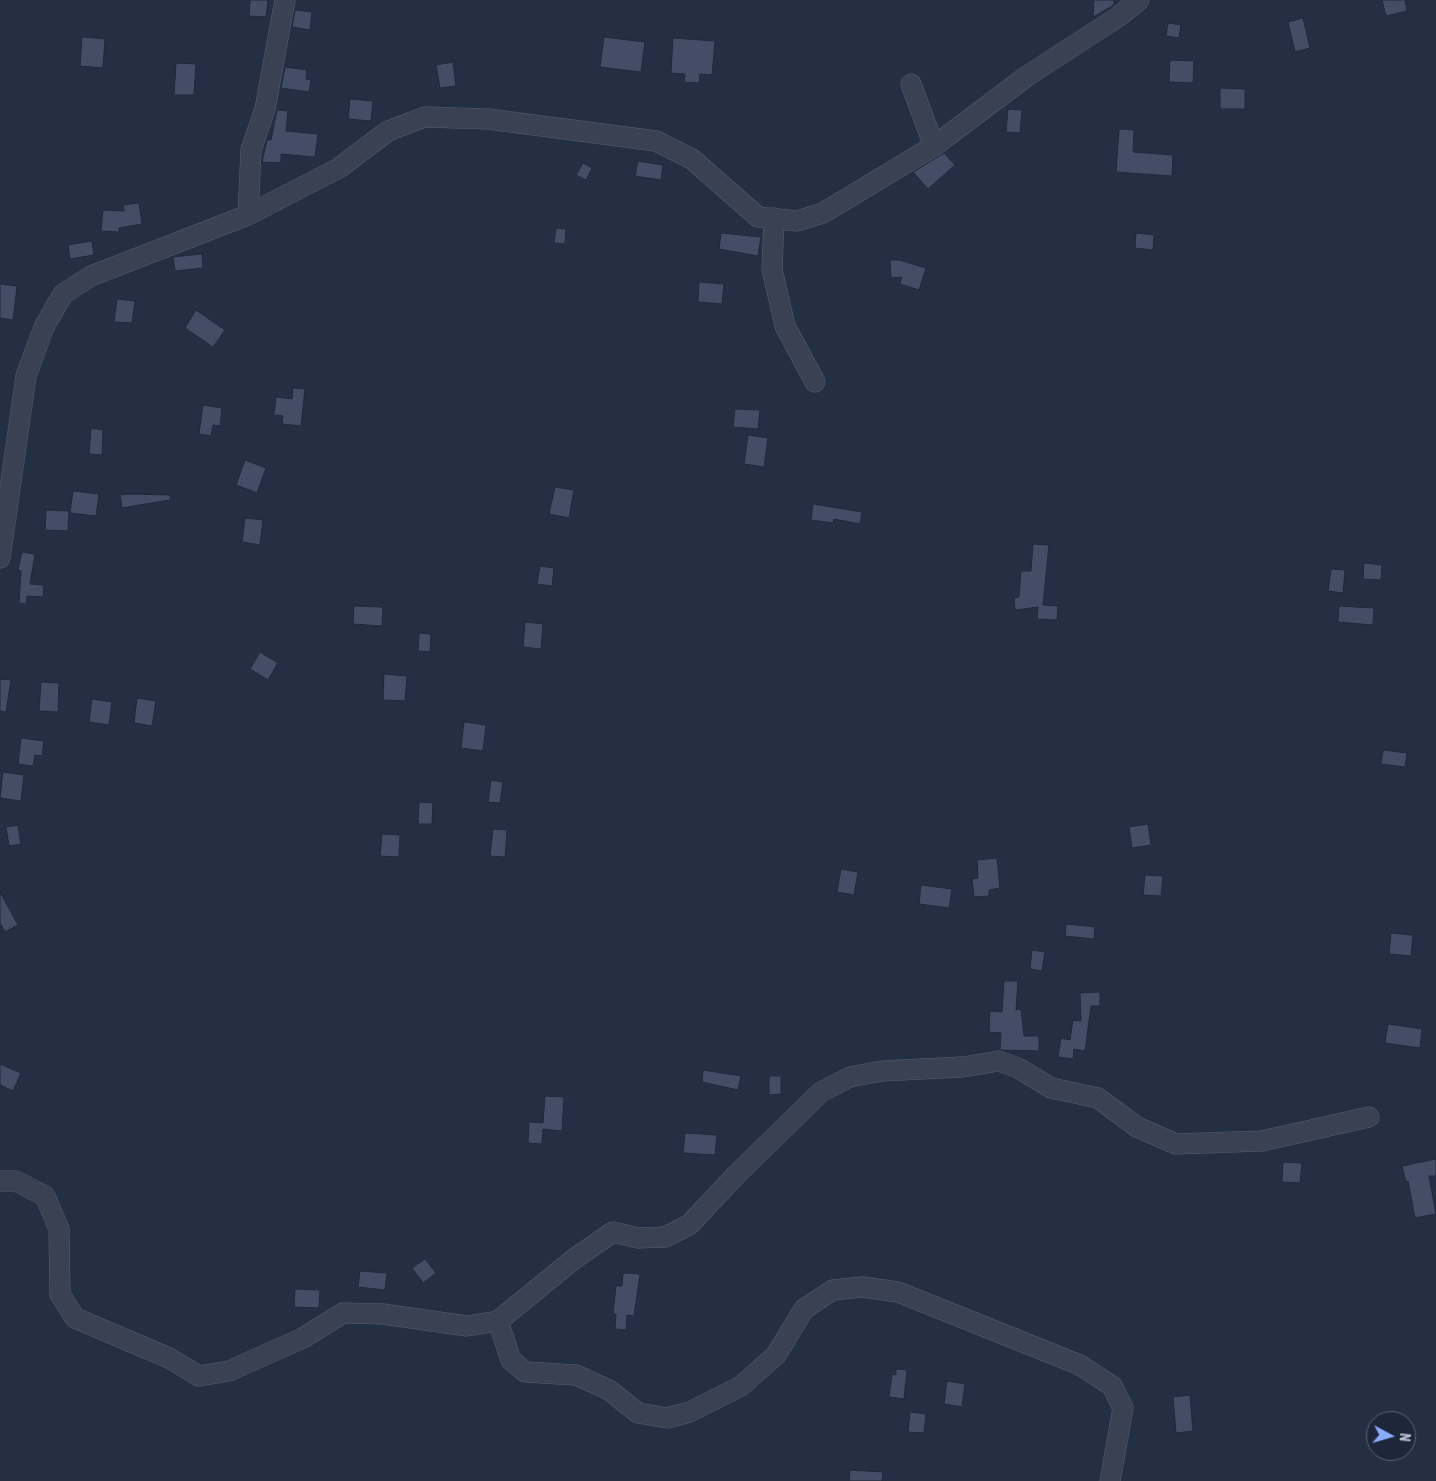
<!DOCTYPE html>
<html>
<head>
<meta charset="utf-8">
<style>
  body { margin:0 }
  #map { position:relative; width:1436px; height:1481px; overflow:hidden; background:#242f44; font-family:"Asap Condensed",sans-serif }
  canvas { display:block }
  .north { position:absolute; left:1366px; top:1411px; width:50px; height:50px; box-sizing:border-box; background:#1e2639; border:1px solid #5b6274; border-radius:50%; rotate:96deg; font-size:14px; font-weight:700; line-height:20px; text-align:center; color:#b6bdcd }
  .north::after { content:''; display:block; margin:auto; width:18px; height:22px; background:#89acff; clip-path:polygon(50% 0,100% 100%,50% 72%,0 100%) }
</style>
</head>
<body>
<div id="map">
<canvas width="1436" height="1481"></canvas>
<div class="north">N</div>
</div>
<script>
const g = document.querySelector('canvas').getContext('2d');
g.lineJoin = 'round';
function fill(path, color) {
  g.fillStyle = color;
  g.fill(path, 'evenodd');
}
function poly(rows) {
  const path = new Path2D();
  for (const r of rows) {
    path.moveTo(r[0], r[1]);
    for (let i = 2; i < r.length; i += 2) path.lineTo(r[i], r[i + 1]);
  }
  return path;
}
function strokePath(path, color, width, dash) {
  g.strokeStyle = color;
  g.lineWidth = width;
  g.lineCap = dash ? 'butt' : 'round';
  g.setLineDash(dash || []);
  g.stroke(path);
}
const building = poly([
  [250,0,268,0,266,17,249,16,250,0],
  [1094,0,1114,0,1114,5,1093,17,1094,0],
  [1382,0,1405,0,1407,11,1386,16,1382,0],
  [295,10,312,12,310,30,292,27,295,10],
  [1303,18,1310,48,1295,52,1288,22,1303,18],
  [1168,23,1181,25,1179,38,1166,36,1168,23],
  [82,37,105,39,103,68,80,66,82,37],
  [604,37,645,42,641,72,600,67,604,37],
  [673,38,715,41,712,75,700,74,699,83,684,82,685,74,671,73,673,38],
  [1170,60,1194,61,1193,83,1169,82,1170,60],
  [453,62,456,86,440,88,436,65,453,62],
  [176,63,196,64,194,95,174,95,176,63],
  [285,67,307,70,306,79,311,80,309,92,281,88,285,67],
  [1220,88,1245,89,1245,109,1220,109,1220,88],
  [350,99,373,101,371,121,348,119,350,99],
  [1008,109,1022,110,1020,133,1006,132,1008,109],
  [277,110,288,111,286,131,318,134,315,157,281,154,281,163,262,162,267,140,271,140,277,110],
  [1119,129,1134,130,1133,152,1173,155,1172,176,1116,172,1119,129],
  [944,153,955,165,928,189,913,172,944,153],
  [638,161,663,165,661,180,635,176,638,161],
  [583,163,592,168,586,180,576,175,583,163],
  [139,203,142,224,119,228,119,232,101,231,103,210,124,211,123,205,139,203],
  [556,228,566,229,565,244,554,243,556,228],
  [721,233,761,237,758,256,719,249,721,233],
  [1136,233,1154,235,1153,250,1135,248,1136,233],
  [92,241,94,255,70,259,68,245,92,241],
  [202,254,203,268,175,271,173,257,202,254],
  [890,260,899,260,926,268,919,290,900,284,902,277,891,278,890,260],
  [699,282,724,284,722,304,698,302,699,282],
  [0,284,17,286,13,320,0,318,0,284],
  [117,299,135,301,132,323,114,322,117,299],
  [196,310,225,330,213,347,185,328,196,310],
  [293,388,305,389,301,426,282,424,283,416,274,415,276,397,292,399,293,388],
  [203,405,222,408,220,426,213,425,211,436,199,434,203,405],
  [735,409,760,410,758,429,733,427,735,409],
  [91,428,103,430,102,455,89,454,91,428],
  [748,435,768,438,764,467,744,464,748,435],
  [245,460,266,468,257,493,236,485,245,460],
  [555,487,574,490,569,518,549,514,555,487],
  [73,491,99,494,96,516,70,513,73,491],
  [130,494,170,495,170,500,122,508,120,495,130,494],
  [813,504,862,512,860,524,834,519,833,523,811,520,813,504],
  [46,510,69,511,68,531,45,530,46,510],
  [245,518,263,520,260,545,242,542,245,518],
  [1033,544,1049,545,1043,605,1058,606,1057,620,1037,619,1038,607,1015,610,1014,598,1019,597,1021,571,1031,571,1033,544],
  [22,552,35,554,30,584,44,585,43,597,27,596,26,604,19,603,21,571,18,570,22,552],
  [1364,563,1382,565,1381,580,1363,579,1364,563],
  [540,566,554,568,552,586,537,584,540,566],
  [1331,569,1345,570,1343,593,1328,591,1331,569],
  [354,606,383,607,382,626,353,624,354,606],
  [1339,606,1374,608,1373,625,1338,622,1339,606],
  [525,622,543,624,541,649,523,647,525,622],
  [419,633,431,634,430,652,418,651,419,633],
  [260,652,278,663,268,680,250,669,260,652],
  [384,674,407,676,405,701,383,700,384,674],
  [0,679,11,680,6,712,0,711,0,679],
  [41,682,59,683,58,712,39,711,41,682],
  [137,698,156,701,152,726,134,723,137,698],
  [92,699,112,702,109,725,89,722,92,699],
  [464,722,486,725,483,751,461,748,464,722],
  [21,738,44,741,42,756,35,755,33,766,18,764,21,738],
  [1383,750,1407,753,1405,767,1381,764,1383,750],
  [3,772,24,775,21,801,0,798,3,772],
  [491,780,503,782,500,803,488,802,491,780],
  [419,802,433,803,432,824,418,824,419,802],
  [1148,824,1151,845,1132,848,1129,827,1148,824],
  [18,825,21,844,9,846,6,827,18,825],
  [493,829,507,830,505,857,490,856,493,829],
  [382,834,400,835,399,857,380,856,382,834],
  [997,858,1000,888,989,890,989,896,974,897,972,879,978,878,977,860,997,858],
  [841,869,858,872,854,895,837,892,841,869],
  [1145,875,1163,876,1161,896,1143,895,1145,875],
  [921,885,952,889,949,908,919,904,921,885],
  [0,892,18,925,5,932,0,923,0,892],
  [1066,924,1095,927,1094,939,1065,936,1066,924],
  [1391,933,1413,935,1411,956,1389,954,1391,933],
  [1032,950,1045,952,1042,971,1030,969,1032,950],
  [1004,981,1018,981,1016,1010,1021,1009,1024,1036,1039,1036,1039,1051,1000,1050,1001,1033,989,1032,990,1011,1002,1012,1004,981],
  [1100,992,1100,1006,1091,1006,1085,1051,1074,1049,1073,1059,1058,1057,1061,1038,1070,1040,1073,1020,1081,1021,1080,993,1100,992],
  [1388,1024,1422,1029,1420,1048,1385,1043,1388,1024],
  [0,1064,21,1073,13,1091,0,1085,0,1064],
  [703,1070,741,1076,738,1090,702,1082,703,1070],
  [769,1076,781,1076,781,1094,769,1095,769,1076],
  [545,1096,564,1097,562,1131,543,1129,542,1144,528,1143,529,1122,543,1123,545,1096],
  [685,1133,717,1135,715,1155,683,1153,685,1133],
  [1436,1159,1436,1176,1429,1176,1436,1214,1415,1218,1408,1181,1406,1182,1402,1166,1436,1159],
  [1283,1162,1302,1163,1300,1183,1282,1182,1283,1162],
  [425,1259,436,1273,423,1283,412,1268,425,1259],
  [360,1271,387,1273,385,1290,358,1287,360,1271],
  [623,1273,640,1274,634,1316,627,1315,626,1330,615,1329,616,1314,613,1314,616,1286,622,1286,623,1273],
  [295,1289,320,1290,319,1308,294,1307,295,1289],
  [896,1369,907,1370,904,1399,889,1397,892,1374,896,1375,896,1369],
  [947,1381,965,1384,962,1407,944,1404,947,1381],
  [1190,1395,1193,1431,1176,1433,1173,1397,1190,1395],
  [910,1412,926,1414,924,1433,908,1432,910,1412],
  [850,1470,883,1472,882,1481,849,1481,850,1470]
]);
const minor = poly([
  [911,84,934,146],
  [248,215,251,150,265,109,285,0],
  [774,218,772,269,785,326,815,382],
  [0,558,26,376,44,327,63,294,91,276,248,215,339,168,388,131,425,117,488,119,656,141,692,159,758,217,797,221,823,213,934,146,1027,76,1118,17,1139,0],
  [0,1181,16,1181,45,1196,59,1229,60,1294,75,1318,169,1358,199,1376,229,1371,303,1338,343,1313,383,1314,467,1326,498,1321,574,1259,613,1232,638,1238,665,1237,689,1225,737,1174,821,1092,850,1077,882,1071,963,1067,999,1061,1018,1068,1051,1088,1098,1098,1137,1127,1176,1144,1262,1141,1369,1117],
  [498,1321,511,1360,525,1372,576,1375,609,1390,638,1413,667,1418,690,1412,741,1386,776,1355,804,1309,833,1290,862,1287,898,1292,1080,1365,1112,1386,1123,1408,1110,1481]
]);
fill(building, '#434e66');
strokePath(building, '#20283b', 1);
strokePath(minor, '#575f71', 21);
strokePath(minor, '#394153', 20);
</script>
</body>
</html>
